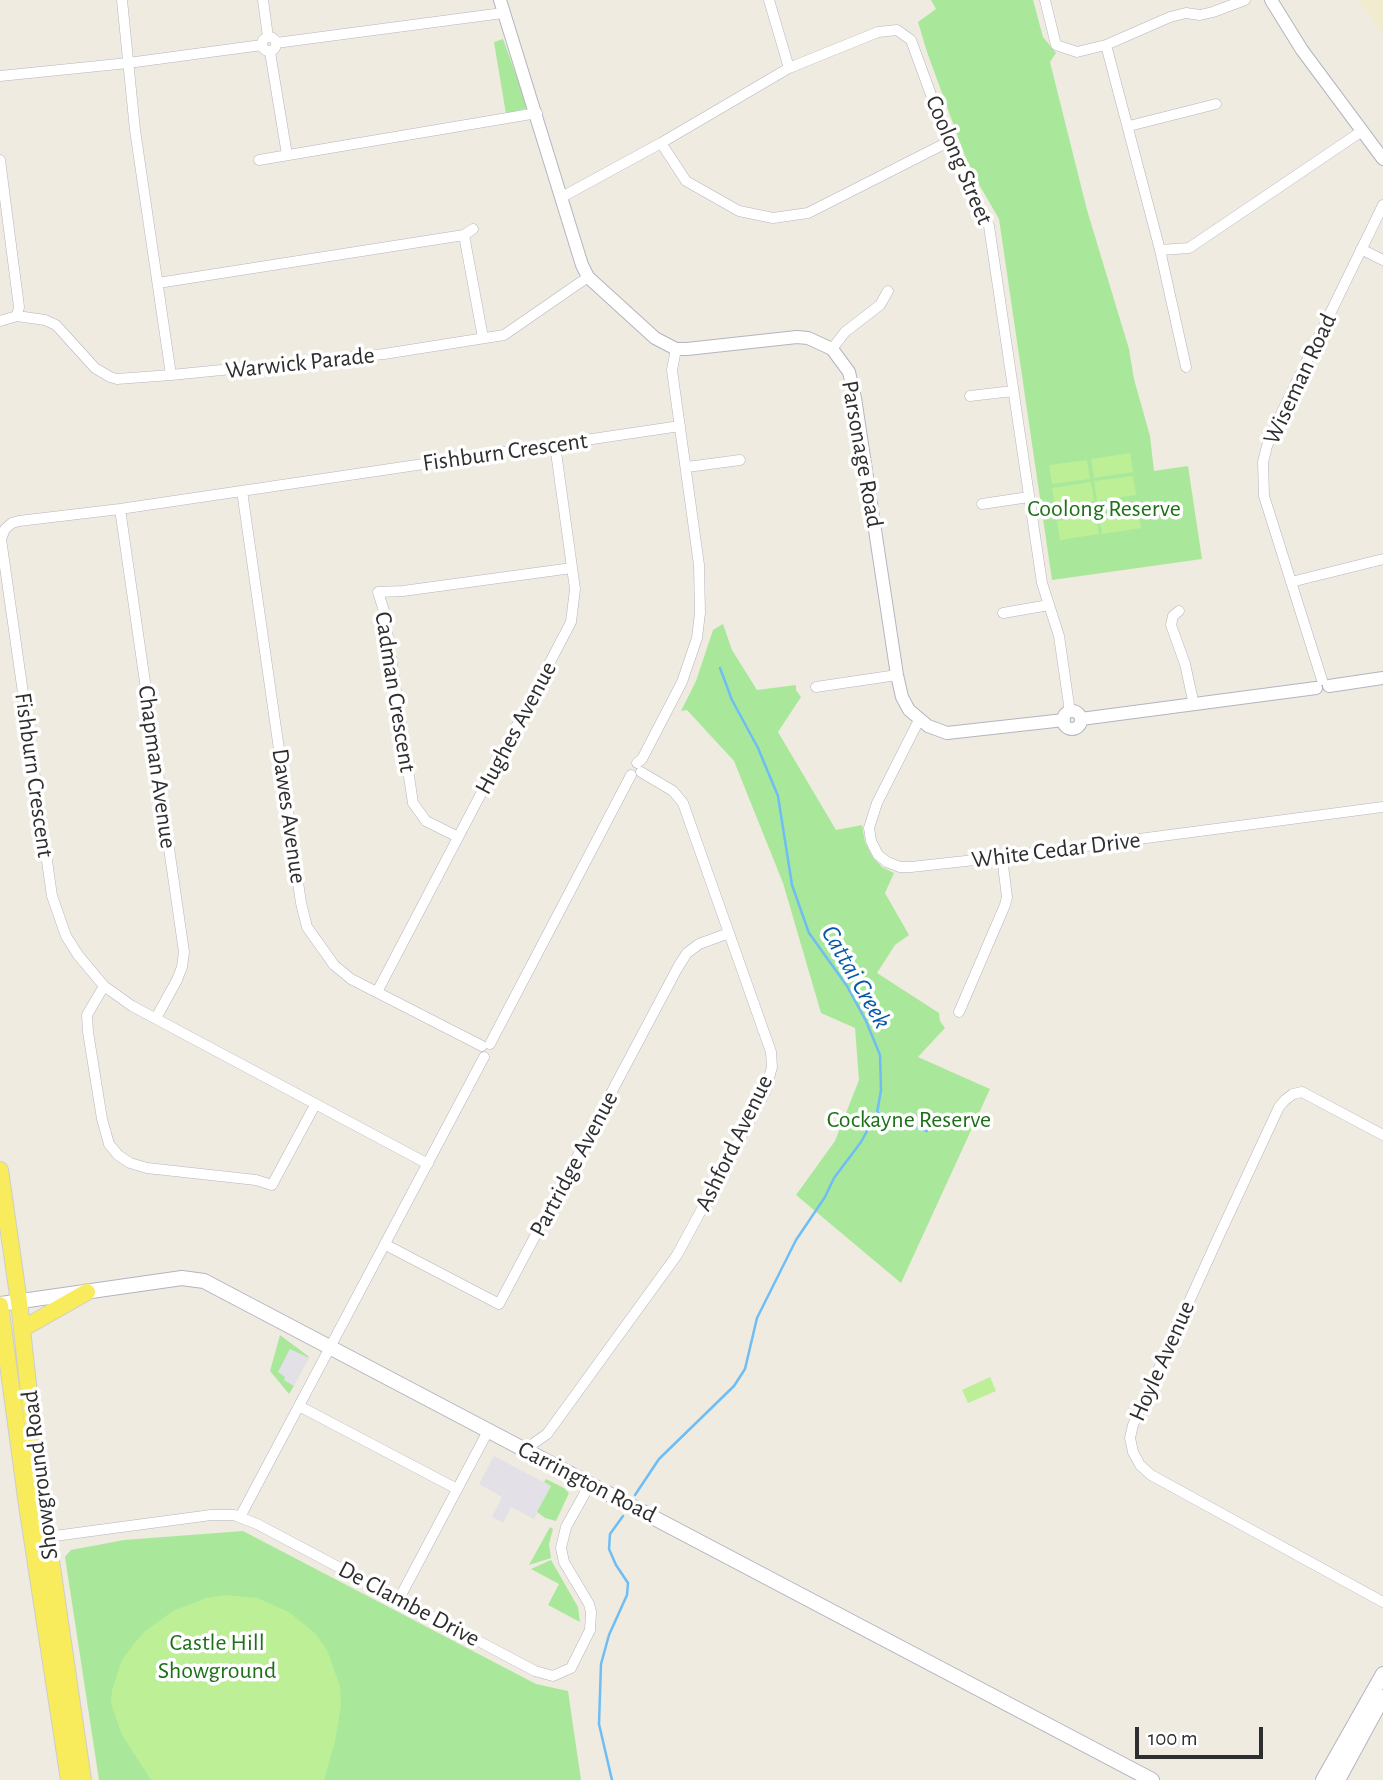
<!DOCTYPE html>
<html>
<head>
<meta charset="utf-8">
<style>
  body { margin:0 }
  #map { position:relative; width:1383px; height:1780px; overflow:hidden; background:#efebe0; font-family:"Alegreya Sans",sans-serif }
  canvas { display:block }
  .scale { position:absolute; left:1135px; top:1727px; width:128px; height:32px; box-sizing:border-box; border:4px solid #2e2e2e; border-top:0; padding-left:9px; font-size:21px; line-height:24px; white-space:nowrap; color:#2e2e2e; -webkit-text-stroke:5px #fff; paint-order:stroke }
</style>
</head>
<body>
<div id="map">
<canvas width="1383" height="1780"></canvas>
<div class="scale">100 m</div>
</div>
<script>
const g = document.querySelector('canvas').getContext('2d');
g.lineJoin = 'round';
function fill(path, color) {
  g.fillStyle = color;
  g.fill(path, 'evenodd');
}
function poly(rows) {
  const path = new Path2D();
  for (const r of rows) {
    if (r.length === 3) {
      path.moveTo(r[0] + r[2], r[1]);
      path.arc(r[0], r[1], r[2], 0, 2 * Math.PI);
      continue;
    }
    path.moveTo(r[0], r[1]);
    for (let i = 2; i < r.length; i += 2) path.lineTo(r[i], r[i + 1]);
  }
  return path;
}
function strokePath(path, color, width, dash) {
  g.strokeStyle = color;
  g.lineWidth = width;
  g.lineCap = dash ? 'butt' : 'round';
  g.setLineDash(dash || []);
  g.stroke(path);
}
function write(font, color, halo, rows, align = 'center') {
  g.font = font + ' "Alegreya Sans",sans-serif';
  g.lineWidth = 7;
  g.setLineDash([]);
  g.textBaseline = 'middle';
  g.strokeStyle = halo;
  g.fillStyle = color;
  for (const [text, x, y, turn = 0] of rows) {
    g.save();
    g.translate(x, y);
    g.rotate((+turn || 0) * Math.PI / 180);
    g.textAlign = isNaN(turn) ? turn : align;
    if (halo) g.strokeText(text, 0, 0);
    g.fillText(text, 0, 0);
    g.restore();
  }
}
const industrial = poly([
  [290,1348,309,1358,294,1386,284,1380,277,1373],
  [494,1456,551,1486,534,1519,511,1507,503,1523,492,1517,502,1497,479,1484]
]);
const education = poly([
  [1358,0,1383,0,1383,35]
]);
const green = poly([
  [931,0,1033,0,1043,37,1056,53,1050,62,1087,210,1129,349,1134,379,1150,436,1154,471,1188,466,1202,559,1052,580,999,219,969,167,927,52,918,22,936,9],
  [503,39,528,108,506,114,494,42],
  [723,624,732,650,757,690,796,685,796,690,801,697,778,732,836,830,862,825,865,842,872,856,882,867,894,873,885,893,909,935,895,945,877,973,939,1013,940,1021,945,1028,918,1057,990,1089,901,1283,796,1195,835,1141,859,1080,855,1028,821,1013,783,883,734,761,687,710,681,711,696,681,713,630],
  [280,1335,308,1356,309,1358,290,1349,278,1372,285,1377,284,1380,294,1386,289,1394,270,1371],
  [546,1479,564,1488,569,1493,556,1521,545,1518,537,1512,551,1486,544,1482],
  [550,1527,553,1529,549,1544,551,1558,529,1565],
  [243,1531,536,1684,568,1691,581,1780,99,1780,65,1557,71,1550,124,1540],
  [551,1560,578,1607,580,1622,548,1605,559,1584,531,1569]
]);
const pitch = poly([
  [1130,453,1133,472,1094,478,1091,459],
  [1087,460,1090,479,1052,484,1049,465],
  [1133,476,1136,495,1097,501,1094,481],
  [1091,482,1094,501,1055,507,1052,488],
  [1138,509,1141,528,1102,534,1099,515],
  [1096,515,1099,534,1060,540,1057,521],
  [990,1377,996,1391,968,1403,962,1390],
  [225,1595,257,1598,289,1612,316,1634,327,1650,340,1686,341,1706,335,1741,324,1780,151,1780,122,1735,111,1704,112,1690,122,1660,133,1645,145,1631,173,1611,206,1598]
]);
const stream = poly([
  [878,1113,927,1131],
  [635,1495,659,1459,734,1386,745,1369,757,1318,796,1240,825,1197,834,1178,861,1142,877,1113,881,1090,880,1055,866,1021,847,986,809,933,792,885,778,796,758,748,732,700,720,668],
  [612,1780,599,1724,601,1664,609,1635,627,1595,628,1583,616,1565,609,1549,610,1534,623,1516]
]);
const minor = poly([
  [122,0,135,130,171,375],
  [263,0,268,37],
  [769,0,789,68],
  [1045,0,1056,45,1077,52,1106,45,1170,17,1186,13,1200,15,1213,12,1245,0],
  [269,44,7],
  [276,43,503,13],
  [1106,45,1160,250,1186,367],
  [270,52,287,155],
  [0,76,128,63,262,45],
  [1129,126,1216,104],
  [661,143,686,181,739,211,773,218,808,213,948,142],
  [0,160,19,307,17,316,0,321],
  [259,160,537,113],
  [562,197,661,143,789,68,878,32,897,30,911,40,957,166,989,226,1042,583,1059,636,1070,712],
  [464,235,473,229],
  [1361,249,1383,260],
  [1160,250,1189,248,1362,131],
  [158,283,464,235,483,338],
  [17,316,45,320,56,325,95,368,110,377,117,379,171,375,384,354,504,335,588,277],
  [832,349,845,332,880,305,888,291],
  [970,396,1013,391],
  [687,467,740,460],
  [242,491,301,903,307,927,334,965,351,979,482,1046],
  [982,504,1029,497],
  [120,509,184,952,182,967,177,980,156,1018],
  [1291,582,1383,559],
  [1179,611,1173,616,1171,625,1185,664,1194,705],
  [1003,613,1049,605],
  [1322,680,1264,496,1263,462,1267,446,1283,410,1383,205],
  [816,687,897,675],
  [919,720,877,803,869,828,871,841,878,855,887,862,900,867,911,867,1002,857,1383,807],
  [637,763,642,759,682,682,697,638,700,613,699,565,672,370,676,349],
  [458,837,426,821,413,803,384,611,378,592,403,591,572,568],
  [104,986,87,1015,88,1032,102,1119,109,1144,118,1155,130,1163,147,1168,256,1180,272,1185,315,1105],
  [377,992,571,622,575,589,555,445],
  [959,1012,1005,905,1007,897,1002,857],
  [490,1044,631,775],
  [1383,1135,1302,1092,1293,1094,1285,1100,1279,1107,1218,1238,1133,1425,1130,1438,1133,1452,1140,1465,1151,1475,1383,1602],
  [428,1164,132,1006,104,986,78,955,66,936,52,896,1,539,5,529,12,523,19,521,120,509,680,426],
  [386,1245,499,1304,678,967,687,953,699,944,729,933],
  [299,1406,457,1489],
  [524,1450,547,1434,677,1255,765,1092,772,1067,771,1052,683,803,673,791,641,772],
  [240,1517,484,1057],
  [47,1537,211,1515,234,1515,257,1524,535,1671,553,1676,571,1668,590,1630,591,1612,589,1604,564,1562,561,1548,566,1527,590,1484],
  [399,1599,488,1431]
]);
const tertiary = poly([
  [500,0,582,265,588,277,655,338,676,349,687,349,797,337,808,338,832,349,849,372,855,398,897,675,902,697,909,710,928,726,947,733,1064,720],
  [1271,0,1302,50,1383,159],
  [1329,686,1383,678],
  [1072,720,9],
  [1081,719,1316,688]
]);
const secondary = poly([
  [0,1304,182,1278,204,1281,1152,1780],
  [1323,1780,1383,1674],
  [1338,1780,1383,1697]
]);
const primary = poly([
  [0,1170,19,1302,36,1457,83,1780],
  [0,1305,27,1505,69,1780],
  [22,1329,87,1292]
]);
const streetNames = [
  ["Coolong Street",959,160,67],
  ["Warwick Parade",300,363,-6],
  ["Wiseman Road",1300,379,-65],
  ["Fishburn Crescent",505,452,-8],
  ["Parsonage Road",862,454,80],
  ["Cadman Crescent",395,692,81],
  ["Hughes Avenue",516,728,-62],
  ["Chapman Avenue",157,767,82],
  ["Fishburn Crescent",34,775,82],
  ["Dawes Avenue",289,816,82],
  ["White Cedar Drive",1056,850,-7],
  ["Ashford Avenue",734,1143,-64],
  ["Partridge Avenue",574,1164,-62],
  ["Hoyle Avenue",1162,1361,-66],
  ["Showground Road",40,1475,-97],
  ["Carrington Road",587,1482,27],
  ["De Clambe Drive",409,1604,28]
];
const parkNames = [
  ["Coolong Reserve",1104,509],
  ["Cockayne Reserve",909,1120],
  ["Castle Hill",217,1643],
  ["Showground",217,1671]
];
const waterNames = [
  ["Cattai Creek",856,977,60]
];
fill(industrial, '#e4e0e8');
fill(education, '#f1ebcf');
fill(green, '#a9e89b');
fill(pitch, '#bcef96');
strokePath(stream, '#6fbdf5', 2.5);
strokePath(minor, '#b4b4c1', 11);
strokePath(tertiary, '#b4b4c1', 14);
strokePath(secondary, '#b4b4c1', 16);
strokePath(primary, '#cdcdcd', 18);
strokePath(minor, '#fff', 10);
strokePath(tertiary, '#fff', 12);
strokePath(secondary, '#fff', 14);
strokePath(primary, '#f8ec5c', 16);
write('24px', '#2e2e2e', '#fff', streetNames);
write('24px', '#1c7117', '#fff', parkNames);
write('italic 26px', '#0758a9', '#fff', waterNames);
</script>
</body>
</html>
